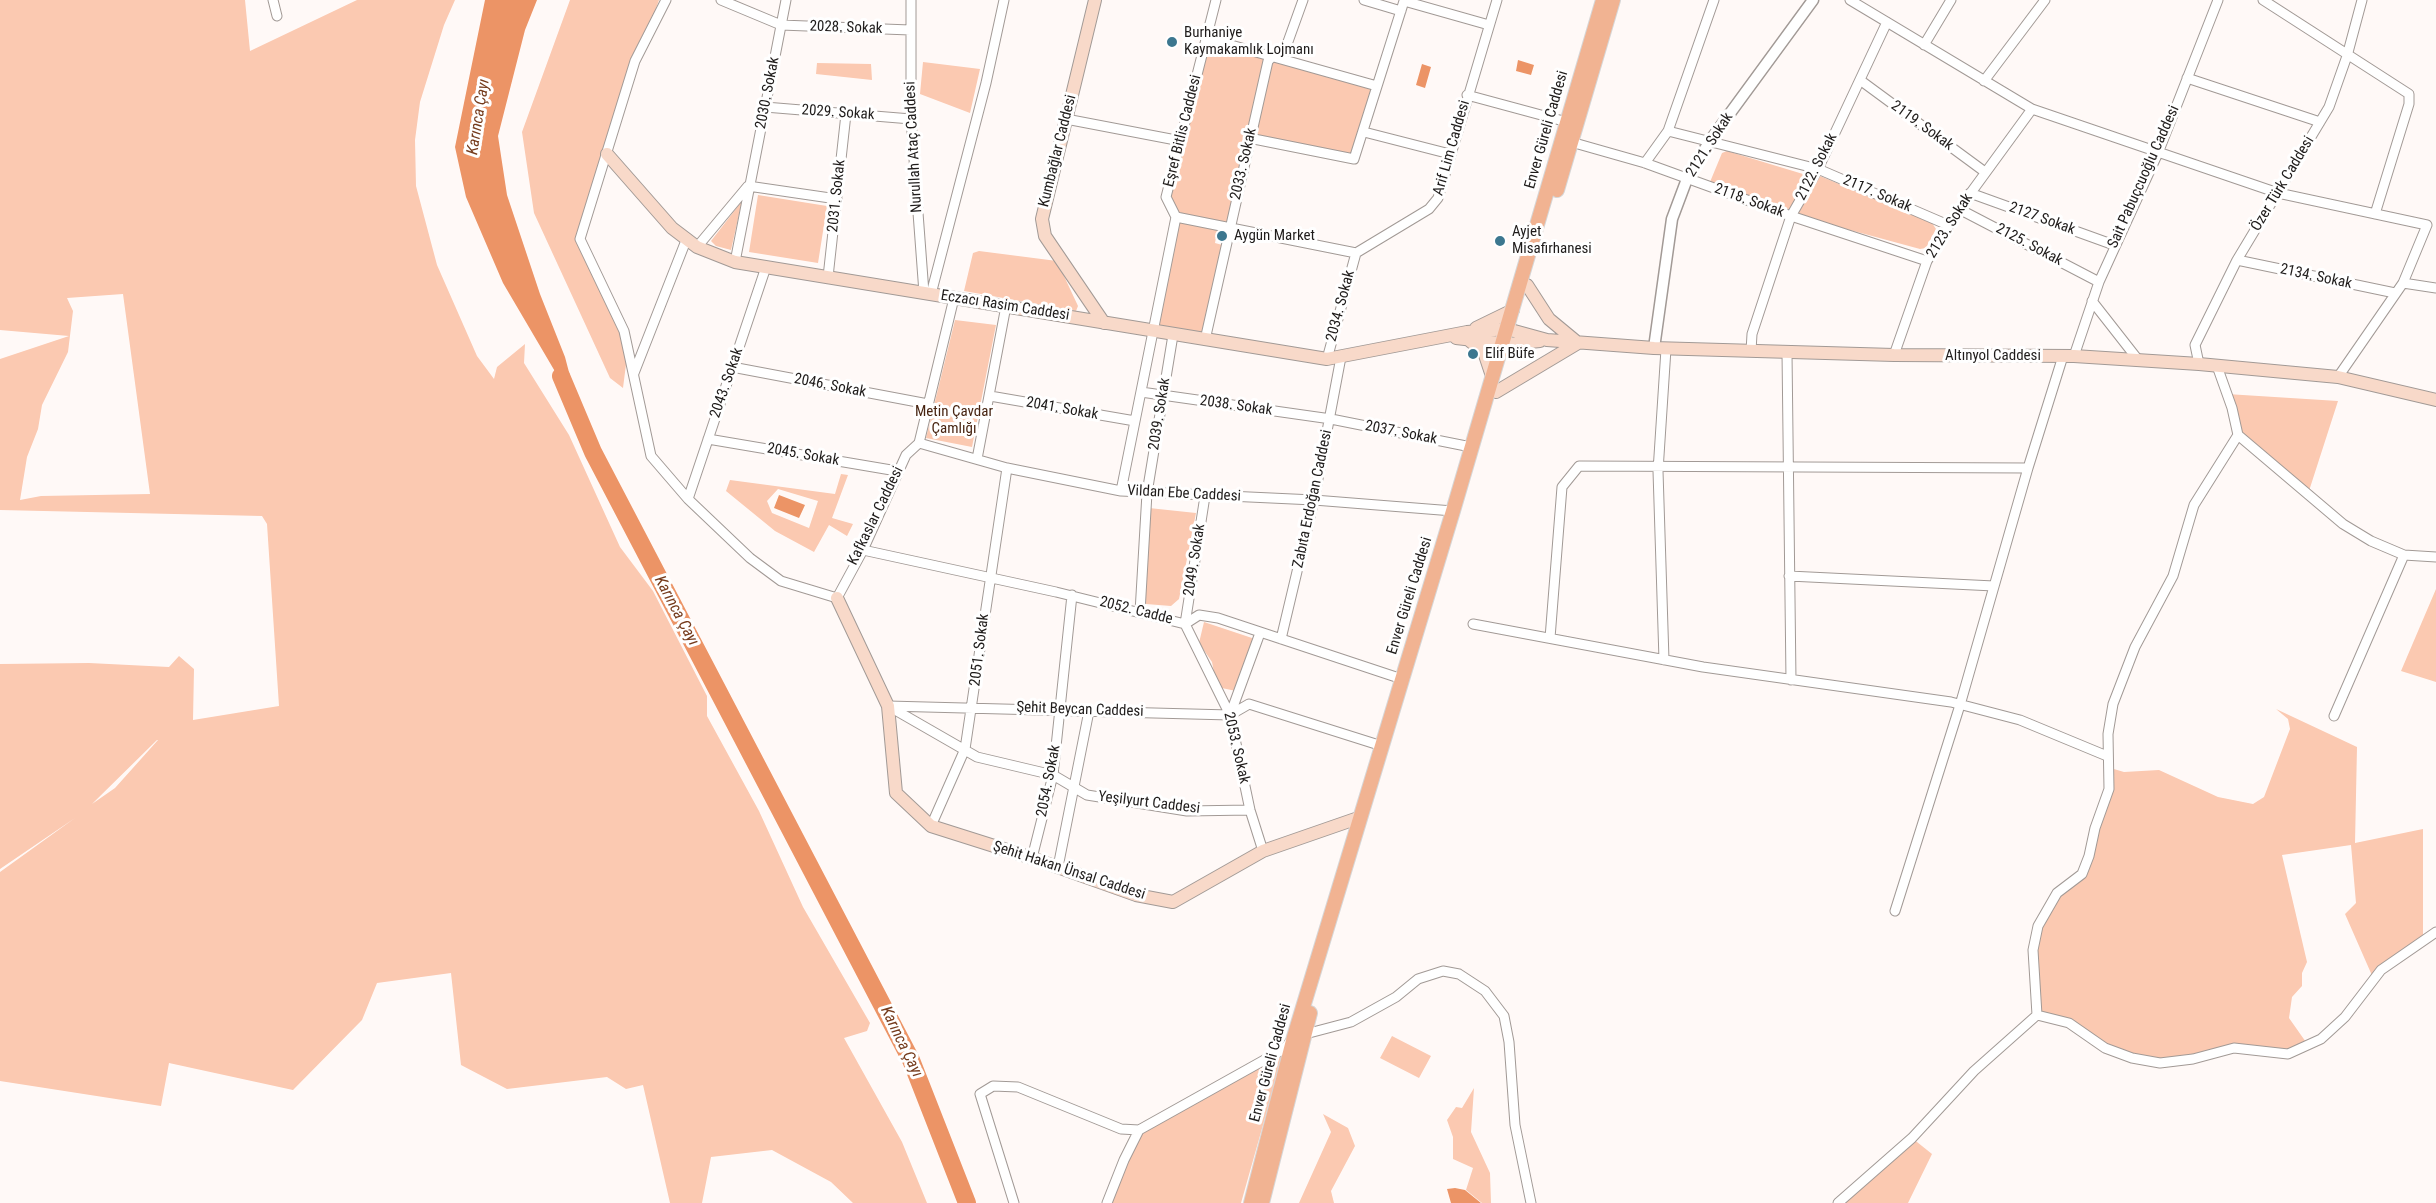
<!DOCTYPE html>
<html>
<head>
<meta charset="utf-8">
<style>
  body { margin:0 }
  canvas { display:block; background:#fff9f7 }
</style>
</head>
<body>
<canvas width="2436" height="1203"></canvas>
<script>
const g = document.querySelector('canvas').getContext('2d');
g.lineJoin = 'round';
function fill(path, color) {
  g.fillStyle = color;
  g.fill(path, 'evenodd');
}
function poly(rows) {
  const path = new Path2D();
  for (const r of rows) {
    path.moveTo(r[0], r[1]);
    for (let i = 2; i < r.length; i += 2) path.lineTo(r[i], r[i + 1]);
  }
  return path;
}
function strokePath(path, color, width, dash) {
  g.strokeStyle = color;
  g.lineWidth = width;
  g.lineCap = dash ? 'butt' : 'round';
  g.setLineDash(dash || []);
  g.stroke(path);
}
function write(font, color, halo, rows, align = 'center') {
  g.font = font + ' "Roboto Condensed",sans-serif';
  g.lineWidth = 6;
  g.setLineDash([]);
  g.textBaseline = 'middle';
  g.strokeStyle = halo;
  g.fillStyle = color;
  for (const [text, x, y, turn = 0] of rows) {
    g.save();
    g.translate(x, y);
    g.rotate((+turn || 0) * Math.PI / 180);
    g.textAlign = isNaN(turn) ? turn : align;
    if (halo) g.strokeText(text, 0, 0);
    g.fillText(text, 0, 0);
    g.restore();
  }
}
const green = poly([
  [0,0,245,0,250,51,357,0,455,0,444,25,420,102,415,140,416,186,437,265,477,356,494,379,497,367,525,344,524,363,569,435,620,547,653,591,707,696,707,716,759,811,803,907,870,1023,867,1031,844,1038,902,1142,927,1203,853,1203,831,1182,772,1150,711,1157,702,1203,670,1203,643,1085,626,1089,607,1077,507,1089,461,1065,451,973,377,983,362,1020,293,1090,169,1063,161,1106,0,1081,0,872,75,818,0,869,0,664,89,663,169,667,179,656,194,669,193,720,279,706,267,524,262,516,0,510,0,359,69,336,0,330],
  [123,294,150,494,41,496,20,500,27,457,38,429,42,405,68,352,73,311,67,298],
  [158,740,115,788,92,804,157,740],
  [570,0,659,0,605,154,579,242,629,341,623,388,610,378,534,213,522,132],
  [1206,38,1377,86,1356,156,1249,139,1230,228,1218,226,1215,243,1226,246,1205,340,1153,331,1176,218,1166,197],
  [923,62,980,69,970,113,920,94],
  [817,63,871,64,872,80,816,74],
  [1727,151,1803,174,1805,183,1791,208,1786,210,1710,182,1722,153],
  [1820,176,1932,223,1936,229,1926,248,1920,249,1802,217,1798,212],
  [758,195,827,206,818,263,749,252],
  [742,201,731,250,716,246,711,241],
  [979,251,1057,261,1078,306,1076,311,964,291,973,253],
  [955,320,996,325,972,447,926,438],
  [2227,394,2338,401,2308,494,2238,435],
  [841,474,848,475,832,518,853,524,847,536,829,525,814,552,775,531,726,491,730,480,835,494],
  [778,489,818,501,809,528,772,513,767,501],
  [1149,508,1196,513,1179,599,1171,606,1146,604,1143,600],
  [2436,589,2436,682,2401,671],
  [1204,622,1255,639,1236,691,1217,687,1212,662,1199,643],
  [2276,709,2357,747,2355,843,2423,829,2423,939,2374,980,2345,914,2356,903,2351,845,2282,855,2307,962,2302,973,2302,986,2292,997,2289,1018,2308,1045,2288,1054,2234,1048,2193,1059,2132,1058,2087,1034,2037,1015,2033,950,2038,926,2057,893,2082,874,2109,789,2107,767,2124,772,2159,770,2218,797,2253,804,2264,797,2290,729,2288,719],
  [1392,1036,1431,1056,1419,1078,1380,1058],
  [1283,1054,1241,1203,1107,1203,1139,1130],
  [1474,1088,1471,1132,1490,1173,1491,1203,1482,1203,1466,1190,1473,1168,1453,1159,1453,1137,1447,1120,1456,1107,1462,1108],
  [1323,1114,1348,1128,1355,1146,1331,1191,1334,1203,1299,1203,1331,1132],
  [1912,1138,1932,1154,1908,1203,1839,1203]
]);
const water = poly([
  [485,0,537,0,525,30,498,136,507,195,540,294,565,357,570,376,570,397,503,283,466,197,455,147],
  [1518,60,1534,65,1531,75,1516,71],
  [1422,64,1431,67,1425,88,1416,85],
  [779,495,805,505,799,518,774,508],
  [1455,1188,1465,1190,1481,1203,1451,1203,1447,1189]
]);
const river = poly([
  [561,376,593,452,911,1060,967,1203]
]);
const minor = poly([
  [273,0,277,16],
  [666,0,635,61,580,239,624,331,651,456,688,499,750,558,781,581,837,598,863,550,906,455,919,443,954,298],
  [721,0,781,25,910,30],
  [911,0,911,119,924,293],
  [1364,0,1401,11],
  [1850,0,2032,109,2278,193,2427,225,2403,283,2338,377],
  [2263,0,2409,94,2409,104,2375,214],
  [1206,38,1377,86],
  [1924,45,1951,0],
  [2187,78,2320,122],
  [1860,80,1985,172],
  [1984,81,2045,0],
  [1467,95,1567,122],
  [765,107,911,119],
  [1066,119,1181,141],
  [1668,131,1714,0],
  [1364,132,1450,154],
  [1249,138,1354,159,1404,1,1489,25],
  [1571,142,1645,163,1791,216,1927,261],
  [1645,163,1668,131,1818,169,1948,225],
  [1970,193,2114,245],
  [1959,209,2099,282],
  [1176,217,1356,253,1429,209,1438,198,1497,0],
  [697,247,748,186,837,199],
  [2237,260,2395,293],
  [735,262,786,0],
  [828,277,846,114],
  [2403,283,2436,288],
  [931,294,986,83,1004,0],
  [2092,301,2139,361],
  [1205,340,1268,61,1275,54,1285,50,1303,0],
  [1751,351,1752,334,1791,216,1818,169,1887,22],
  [1787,353,1791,680],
  [1894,355,1927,261,1959,209,2032,109],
  [2074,356,2099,282,2158,153,2218,0],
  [1327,359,1356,253],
  [2199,364,2195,345,2237,260,2329,107,2347,56,2362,0],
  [732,367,928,404],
  [634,373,687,238],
  [1141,392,1331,419,1471,447],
  [990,396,1135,421],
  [2238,435,2343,524,2371,541,2404,555,2436,557],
  [708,439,897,471],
  [919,443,1007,468,1121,491,1314,500,1453,511],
  [977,459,1006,306],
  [1121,491,1176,217,1166,197,1216,0],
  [1205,496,1185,624,1230,715,1250,810,1263,851],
  [688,499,766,267],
  [863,550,1056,592,1185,624,1199,615,1218,618,1402,679],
  [1789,576,1994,586],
  [1140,612,1147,493,1173,335],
  [1473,624,1703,667,1951,702,2020,720,2107,756],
  [1550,638,1562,487,1579,466,2028,468],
  [1281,639,1314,500,1341,357],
  [1664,660,1658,471,1666,349],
  [888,706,1230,715,1249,704,1382,746],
  [890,707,977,757,1053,775,1087,795,1187,811,1250,810],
  [1230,715,1260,633],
  [2334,716,2404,555],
  [931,826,965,749,1007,468],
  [1032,858,1053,775,1072,595],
  [1058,867,1089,711],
  [1895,911,1960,705,2028,468,2063,356],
  [2037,1015,2033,950,2038,926,2057,893,2082,874,2089,856,2095,828,2109,789,2108,734,2113,704,2135,647,2173,576,2194,505,2238,435,2232,408,2217,366],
  [1014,1203,980,1094,993,1086,1018,1087,1121,1129,1139,1130],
  [1107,1203,1124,1160,1139,1130,1284,1049,1294,1037,1351,1022,1396,997,1418,979,1443,971,1459,974,1485,991,1504,1016,1509,1042,1515,1125,1531,1203],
  [1838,1203,1912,1138,1974,1071,2037,1015,2069,1023,2105,1048,2132,1058,2160,1063,2193,1059,2234,1048,2288,1054,2321,1039,2345,1017,2381,970,2436,932]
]);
const tertiary = poly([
  [1654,348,1672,219,1687,179,1709,142,1813,0]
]);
const secondary = poly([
  [1095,0,1042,219,1045,236,1104,323],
  [607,154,672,228,697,247,735,262,1327,359,1467,332,1507,329,1547,340,1654,348,1894,355,2074,356,2199,364,2338,377,2436,400],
  [1476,328,1513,310],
  [1456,338,1509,344,1540,341],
  [1470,341,1484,352,1492,376],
  [1496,392,1578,343,1549,319,1527,285],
  [837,598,888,706,896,793,931,826,1032,858,1136,895,1173,902,1263,851,1361,817]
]);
const primary = poly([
  [1557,190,1613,0],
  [1251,1203,1294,1037,1453,511,1603,0],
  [1262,1203,1310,1013]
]);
const markers = [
  [1172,42,6,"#3c778f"],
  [1222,236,6,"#3c778f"],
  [1500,241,6,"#3c778f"],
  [1473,354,6,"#3c778f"]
];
const streetNames = [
  ["2028. Sokak",846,28,2],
  ["2030. Sokak",768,93,-79],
  ["2029. Sokak",838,113,4],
  ["2119. Sokak",1922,126,36],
  ["Enver Güreli Caddesi",1547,130,-74],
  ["Eşref Bitlis Caddesi",1183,131,-76],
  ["2121. Sokak",1710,145,-57],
  ["Nurullah Ataç Caddesi",914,147,-93],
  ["Arif Lim Caddesi",1452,148,-74],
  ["Kumbağlar Caddesi",1058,151,-76],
  ["2033. Sokak",1244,164,-77],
  ["2122. Sokak",1817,167,-63],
  ["Sait Pabuçcuoğlu Caddesi",2144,177,-66],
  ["Özer Türk Caddesi",2283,184,-59],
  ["2117. Sokak",1877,194,23],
  ["2031. Sokak",837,196,-84],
  ["2118. Sokak",1749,201,20],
  ["2127 Sokak",2042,219,20],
  ["2123. Sokak",1950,226,-58],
  ["2125. Sokak",2029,245,28],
  ["2134. Sokak",2316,277,12],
  ["Eczacı Rasim Caddesi",1005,306,9],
  ["2034. Sokak",1341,306,-75],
  ["Altınyol Caddesi",1993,356],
  ["2043. Sokak",727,383,-71],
  ["2046. Sokak",830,386,11],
  ["2038. Sokak",1236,406,8],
  ["2041. Sokak",1062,409,10],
  ["2039. Sokak",1160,414,-81],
  ["2037. Sokak",1401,433,11],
  ["2045. Sokak",803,455,10],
  ["Vildan Ebe Caddesi",1184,494,3],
  ["Zabıta Erdoğan Caddesi",1313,499,-78],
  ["Kafkaslar Caddesi",876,516,-64],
  ["2049. Sokak",1195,560,-81],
  ["Enver Güreli Caddesi",1410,596,-73],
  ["2052. Cadde",1136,611,14],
  ["2051. Sokak",980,650,-83],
  ["Şehit Beycan Caddesi",1080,710,2],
  ["2053. Sokak",1236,748,77],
  ["2054. Sokak",1049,781,-79],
  ["Yeşilyurt Caddesi",1149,803,7],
  ["Şehit Hakan Ünsal Caddesi",1069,871,18],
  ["Enver Güreli Caddesi",1271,1063,-75]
];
const poiNames = [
  ["Burhaniye",1184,33],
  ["Kaymakamlık Lojmanı",1184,50],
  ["Ayjet",1512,232],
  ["Misafirhanesi",1512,249],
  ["Aygün Market",1234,236],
  ["Elif Büfe",1485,354]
];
const parkNames = [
  ["Metin Çavdar",954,412],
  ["Çamlığı",954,429]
];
const waterNames = [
  ["Karınca Çayı",479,117,-81],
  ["Karınca Çayı",676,611,62],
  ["Karınca Çayı",901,1042,64]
];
fill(green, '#fbc9b1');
fill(water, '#ec9466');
strokePath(river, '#ec9466', 18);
strokePath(minor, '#a29a96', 11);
strokePath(tertiary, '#a29a96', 13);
strokePath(secondary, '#a29a96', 14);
strokePath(primary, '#d7d6d6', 16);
strokePath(minor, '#fff', 9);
strokePath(tertiary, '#fff', 10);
strokePath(secondary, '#f8d9c9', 12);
strokePath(primary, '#f1b392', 14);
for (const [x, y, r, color] of markers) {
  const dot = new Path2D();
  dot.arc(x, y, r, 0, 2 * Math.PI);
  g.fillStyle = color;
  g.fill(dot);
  strokePath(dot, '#fff', 2);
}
write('15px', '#1f1c1b', '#fff', streetNames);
write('15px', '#1f1c1b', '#fff', poiNames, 'left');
write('15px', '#472411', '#fff', parkNames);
write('italic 16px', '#753b1c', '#fff', waterNames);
</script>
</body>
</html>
